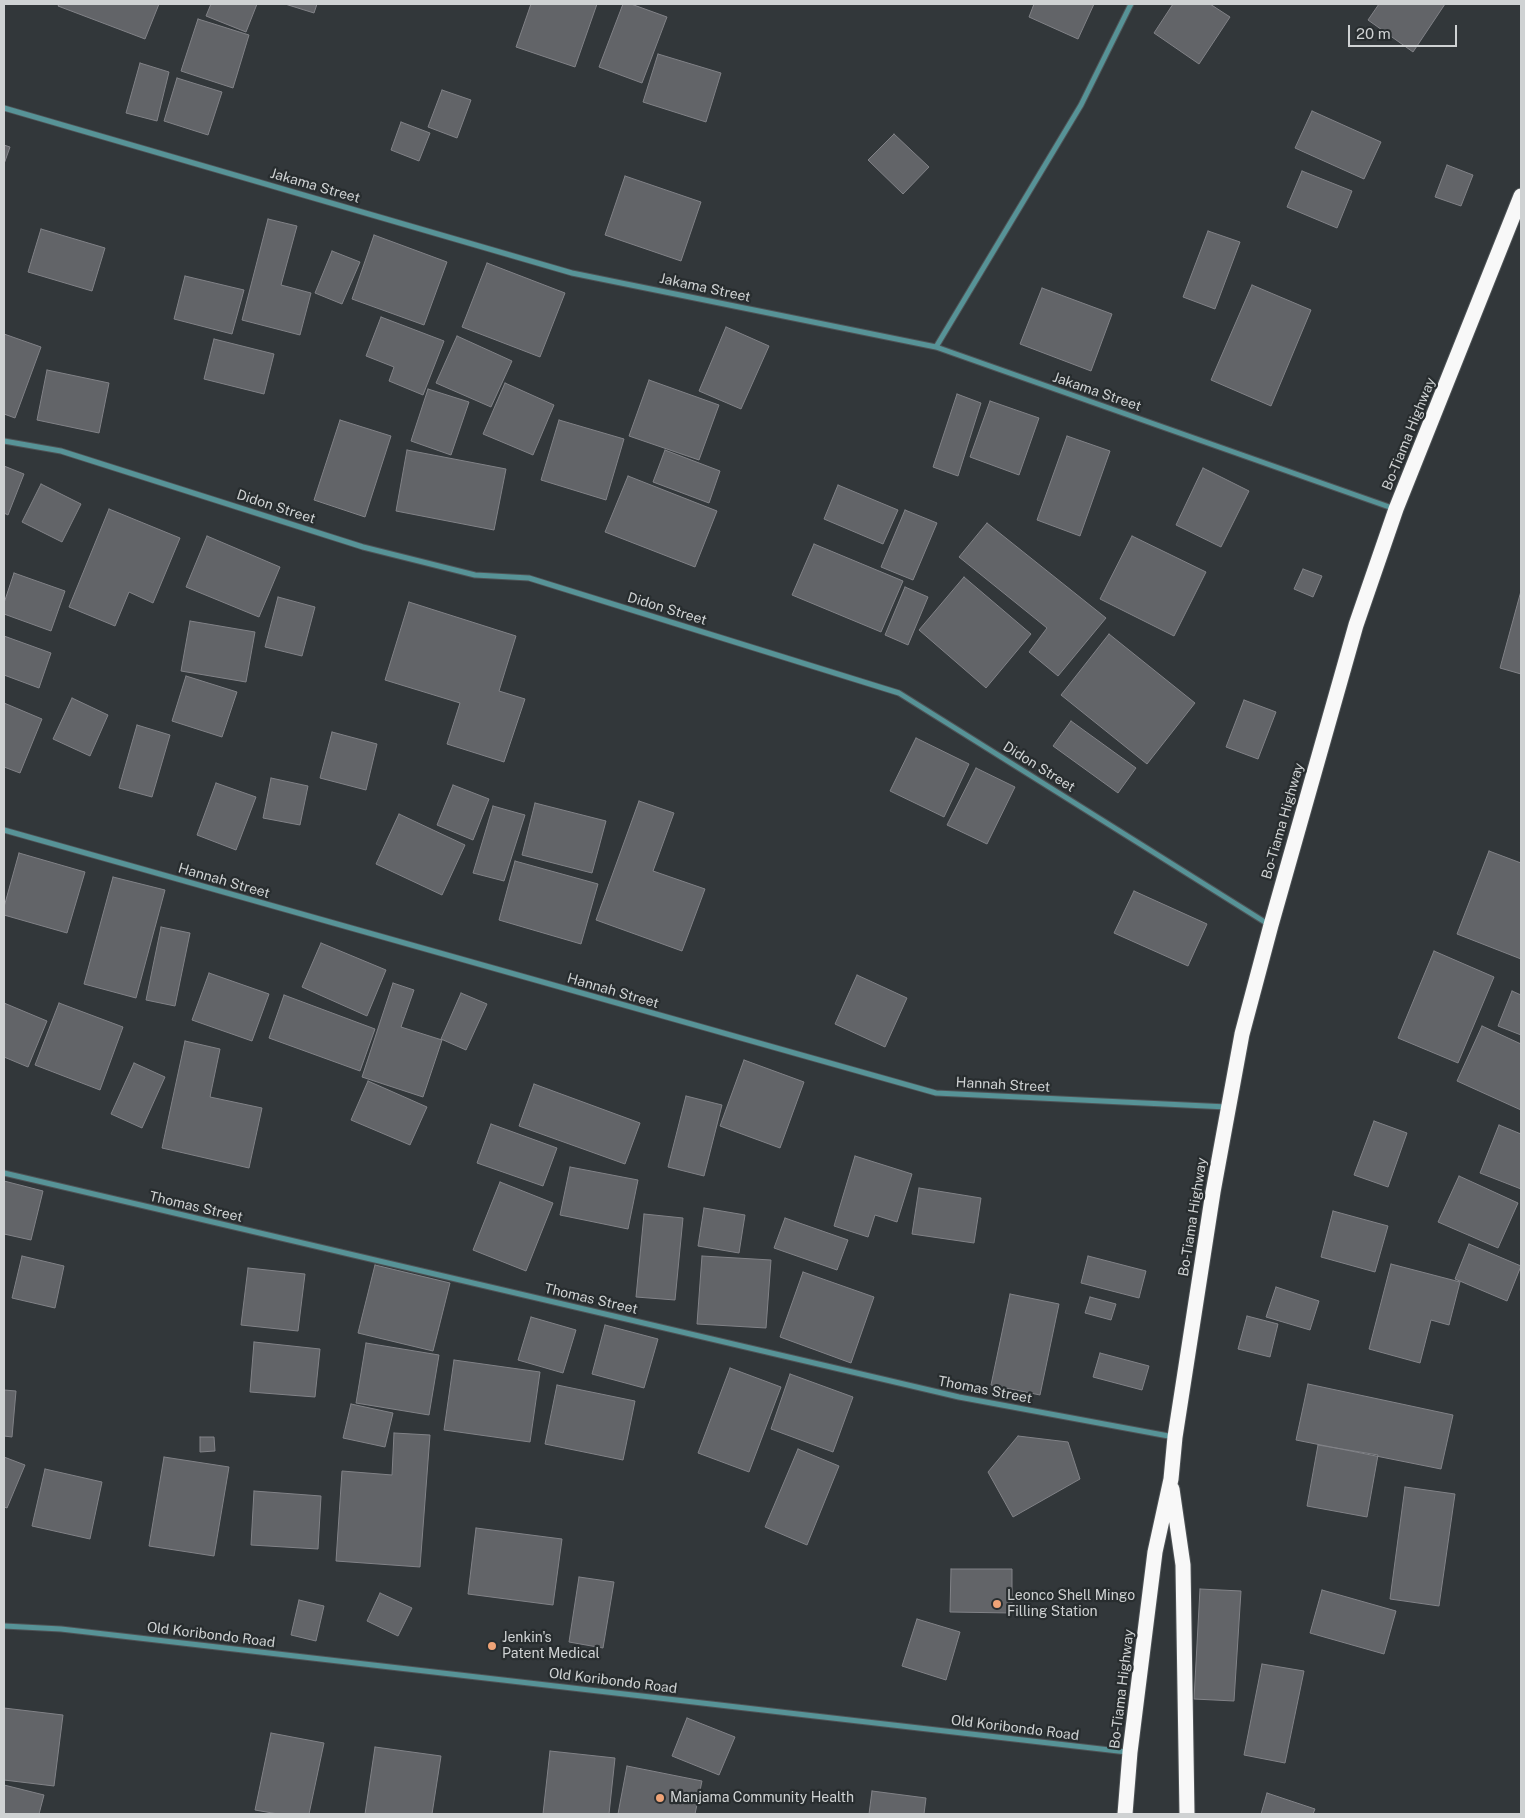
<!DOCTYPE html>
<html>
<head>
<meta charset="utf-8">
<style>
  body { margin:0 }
  #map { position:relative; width:1525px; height:1818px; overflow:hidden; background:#32373a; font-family:"Public Sans",sans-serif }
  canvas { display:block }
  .frame { position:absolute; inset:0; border:5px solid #cfd2d3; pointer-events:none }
  .scale { position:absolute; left:1348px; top:25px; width:109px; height:22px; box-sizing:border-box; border:2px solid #cfd2d3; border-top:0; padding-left:6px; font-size:15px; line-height:18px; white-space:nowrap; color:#cfd2d3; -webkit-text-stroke:4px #282d2f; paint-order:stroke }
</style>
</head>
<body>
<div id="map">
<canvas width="1525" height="1818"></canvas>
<div class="frame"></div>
<div class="scale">20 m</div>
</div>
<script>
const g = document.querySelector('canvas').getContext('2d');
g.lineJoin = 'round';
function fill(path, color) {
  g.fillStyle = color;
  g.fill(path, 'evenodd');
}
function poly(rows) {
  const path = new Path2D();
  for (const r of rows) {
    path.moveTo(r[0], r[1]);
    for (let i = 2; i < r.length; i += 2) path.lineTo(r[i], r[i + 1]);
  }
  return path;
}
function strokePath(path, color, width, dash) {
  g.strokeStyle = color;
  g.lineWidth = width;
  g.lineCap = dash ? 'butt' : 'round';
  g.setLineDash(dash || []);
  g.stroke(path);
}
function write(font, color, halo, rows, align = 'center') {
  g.font = font + ' "Public Sans",sans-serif';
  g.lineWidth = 4.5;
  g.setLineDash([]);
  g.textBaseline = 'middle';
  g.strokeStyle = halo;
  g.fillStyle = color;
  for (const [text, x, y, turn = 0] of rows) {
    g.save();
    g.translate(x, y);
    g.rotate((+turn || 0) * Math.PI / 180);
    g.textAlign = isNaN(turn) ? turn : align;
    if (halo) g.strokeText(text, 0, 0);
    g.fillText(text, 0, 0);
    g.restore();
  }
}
const building = poly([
  [59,4,159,4,145,39,58,6,59,4],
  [211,4,257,4,246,32,206,16,211,4],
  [285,4,317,4,314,13,285,4],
  [531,4,597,4,575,67,516,47,531,4],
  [623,4,631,4,667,17,642,83,599,67,623,4],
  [1034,4,1094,4,1078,39,1029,17,1034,4],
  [1173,4,1210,4,1230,17,1199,64,1154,33,1173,4],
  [1379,4,1445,4,1413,52,1368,20,1379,4],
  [198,19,249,35,233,88,181,71,198,19],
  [658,54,721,73,706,122,643,102,658,54],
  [140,63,169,72,157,121,126,113,140,63],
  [177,78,222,92,208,135,164,121,177,78],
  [442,90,471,100,457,138,428,127,442,90],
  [1312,111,1381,142,1364,179,1295,148,1312,111],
  [401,122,430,133,419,161,391,150,401,122],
  [894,134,929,167,903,194,868,160,894,134],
  [4,145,10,147,4,164,4,145],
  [1447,165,1473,175,1461,206,1435,197,1447,165],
  [1302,171,1352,191,1337,228,1287,207,1302,171],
  [625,176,701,202,681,261,605,235,625,176],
  [268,219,297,226,281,285,311,293,300,335,242,320,268,219],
  [41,229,105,248,92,291,28,272,41,229],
  [1208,231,1240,242,1215,309,1183,297,1208,231],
  [374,235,447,262,424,325,352,299,374,235],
  [332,251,360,262,342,304,315,293,332,251],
  [487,263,565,293,540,357,462,327,487,263],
  [185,276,244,290,232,334,174,319,185,276],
  [1252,285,1311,310,1271,406,1211,380,1252,285],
  [1042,288,1112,314,1091,371,1020,344,1042,288],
  [381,317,444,341,423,395,389,381,394,367,366,356,381,317],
  [726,327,769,346,741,409,699,391,726,327],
  [4,334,41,347,15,418,4,414,4,334],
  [457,336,512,361,491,407,436,383,457,336],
  [214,339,274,354,264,394,204,379,214,339],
  [47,370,109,383,99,433,37,420,47,370],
  [649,380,719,405,699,460,629,436,649,380],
  [505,383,554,405,533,455,483,434,505,383],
  [428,389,469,402,451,455,411,441,428,389],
  [957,394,981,403,958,476,933,467,957,394],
  [990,401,1039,418,1019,475,970,457,990,401],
  [340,420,391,436,365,517,314,500,340,420],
  [559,420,624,439,606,500,541,480,559,420],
  [1067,436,1110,451,1080,536,1037,520,1067,436],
  [407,450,506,469,494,530,396,511,407,450],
  [665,450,720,471,709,503,653,482,665,450],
  [4,466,24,474,8,515,4,513,4,466],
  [1203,468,1249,491,1221,547,1176,525,1203,468],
  [628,476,717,511,695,567,605,532,628,476],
  [41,484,81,504,62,542,22,522,41,484],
  [838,485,898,510,883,544,824,519,838,485],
  [109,509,180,538,153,603,129,592,115,626,69,607,109,509],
  [905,510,937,523,913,580,881,567,905,510],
  [987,523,1106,618,1058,676,1029,652,1047,628,959,557,987,523],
  [207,536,280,567,259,617,186,587,207,536],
  [1132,536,1206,572,1174,636,1100,599,1132,536],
  [814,544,903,581,881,632,792,595,814,544],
  [1303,569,1322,576,1313,597,1294,589,1303,569],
  [14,573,65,591,51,631,4,614,4,603,14,573],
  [964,577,1031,634,986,688,919,630,964,577],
  [905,587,928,597,908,645,885,635,905,587],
  [1521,591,1521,674,1500,668,1521,591],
  [278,597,315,607,302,656,265,647,278,597],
  [409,602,516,636,499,691,525,699,504,762,447,744,460,703,385,680,409,602],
  [190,621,255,632,246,682,181,671,190,621],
  [1109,634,1195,703,1147,764,1061,695,1109,634],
  [4,636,51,653,39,688,4,675,4,636],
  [186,676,237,692,222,737,172,721,186,676],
  [72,698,108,715,90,756,53,739,72,698],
  [1244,700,1276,712,1258,759,1226,747,1244,700],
  [4,703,42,719,20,773,4,767,4,703],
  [1071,721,1136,768,1118,793,1053,746,1071,721],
  [137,725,170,735,152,797,119,788,137,725],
  [332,732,377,744,366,790,320,778,332,732],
  [916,738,969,764,944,817,890,791,916,738],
  [976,768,1015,787,987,844,947,825,976,768],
  [271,778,308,786,300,825,263,818,271,778],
  [216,783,256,797,236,850,197,835,216,783],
  [453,785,489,799,473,840,437,825,453,785],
  [639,801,674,813,653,871,705,889,682,951,596,920,639,801],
  [535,803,606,821,592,873,522,855,535,803],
  [493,806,525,815,504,881,473,873,493,806],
  [399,814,465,845,442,895,376,864,399,814],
  [1489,851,1521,863,1521,959,1457,934,1489,851],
  [19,853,85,872,67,933,4,915,4,907,19,853],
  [515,861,598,884,581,944,499,920,515,861],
  [113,877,165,890,136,998,84,984,113,877],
  [1134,891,1207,924,1188,966,1114,933,1134,891],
  [161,927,190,933,175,1006,146,1000,161,927],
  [321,943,386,970,367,1016,302,987,321,943],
  [1434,951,1494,977,1458,1063,1398,1038,1434,951],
  [209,973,269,994,252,1041,192,1020,209,973],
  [857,975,907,998,885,1047,835,1024,857,975],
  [393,983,414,990,401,1027,442,1040,423,1097,362,1077,393,983],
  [1512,991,1521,995,1521,1035,1498,1026,1512,991],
  [461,993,487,1004,466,1050,441,1039,461,993],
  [284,995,375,1029,360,1071,269,1038,284,995],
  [4,1003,47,1021,28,1067,4,1057,4,1003],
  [59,1003,123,1027,100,1090,35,1065,59,1003],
  [1482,1026,1521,1044,1521,1110,1457,1081,1482,1026],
  [185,1041,220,1049,210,1097,262,1108,249,1168,162,1148,185,1041],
  [744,1060,804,1082,780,1148,720,1126,744,1060],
  [134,1063,165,1077,142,1128,111,1114,134,1063],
  [368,1081,427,1107,410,1145,351,1120,368,1081],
  [534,1084,640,1123,625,1164,519,1126,534,1084],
  [686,1096,722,1105,704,1176,668,1167,686,1096],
  [1374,1121,1407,1133,1388,1187,1354,1175,1374,1121],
  [491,1124,557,1148,543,1186,477,1163,491,1124],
  [1499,1125,1521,1134,1521,1189,1480,1173,1499,1125],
  [855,1156,912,1174,897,1222,875,1215,868,1237,834,1226,855,1156],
  [570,1167,638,1180,628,1229,560,1215,570,1167],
  [1459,1176,1518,1203,1498,1248,1438,1222,1459,1176],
  [4,1181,43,1191,31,1240,4,1234,4,1181],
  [500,1182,553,1203,526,1271,473,1250,500,1182],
  [919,1188,981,1198,974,1243,912,1234,919,1188],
  [704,1208,745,1215,739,1253,698,1246,704,1208],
  [1333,1211,1388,1226,1375,1272,1321,1257,1333,1211],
  [644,1214,683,1218,675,1300,636,1297,644,1214],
  [785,1218,848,1240,837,1270,774,1248,785,1218],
  [1469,1244,1521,1266,1507,1301,1455,1279,1469,1244],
  [22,1256,64,1266,55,1308,12,1298,22,1256],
  [702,1256,771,1260,766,1328,697,1324,702,1256],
  [1088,1256,1146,1271,1139,1298,1081,1283,1088,1256],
  [1391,1264,1460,1282,1449,1325,1431,1320,1420,1363,1369,1349,1391,1264],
  [375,1265,450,1283,433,1351,358,1333,375,1265],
  [248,1268,305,1274,298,1331,241,1325,248,1268],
  [803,1272,874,1297,851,1363,780,1337,803,1272],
  [1276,1287,1319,1301,1310,1330,1266,1317,1276,1287],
  [1010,1294,1059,1304,1040,1395,991,1385,1010,1294],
  [1090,1297,1116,1304,1111,1320,1085,1313,1090,1297],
  [1247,1316,1278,1324,1270,1357,1238,1349,1247,1316],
  [531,1317,576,1330,563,1373,518,1360,531,1317],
  [605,1325,658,1339,644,1388,592,1374,605,1325],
  [254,1342,320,1349,315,1397,250,1392,254,1342],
  [366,1343,439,1355,429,1415,356,1403,366,1343],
  [1100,1353,1149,1366,1142,1390,1093,1377,1100,1353],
  [454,1360,540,1372,530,1442,444,1430,454,1360],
  [730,1368,781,1387,749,1472,698,1453,730,1368],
  [790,1374,853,1397,833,1452,771,1429,790,1374],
  [1308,1384,1453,1415,1441,1469,1296,1440,1308,1384],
  [557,1385,635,1401,623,1460,545,1444,557,1385],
  [4,1390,16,1391,12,1437,4,1436,4,1390],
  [351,1404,393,1413,385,1447,343,1438,351,1404],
  [394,1433,430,1435,420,1567,336,1561,342,1471,392,1475,394,1433],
  [1018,1436,1068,1442,1080,1479,1013,1517,988,1472,1018,1436],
  [200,1437,214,1437,215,1451,200,1452,200,1437],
  [1318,1445,1378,1455,1367,1517,1307,1506,1318,1445],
  [798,1449,839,1466,807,1545,765,1527,798,1449],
  [4,1457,25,1465,7,1508,4,1507,4,1457],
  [164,1457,229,1467,214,1556,149,1546,164,1457],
  [45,1469,102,1482,90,1539,32,1526,45,1469],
  [1405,1487,1455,1494,1439,1606,1390,1599,1405,1487],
  [254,1491,321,1496,318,1549,251,1545,254,1491],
  [476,1528,562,1539,553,1605,468,1594,476,1528],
  [951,1569,1012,1569,1012,1613,950,1612,951,1569],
  [579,1577,614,1582,603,1648,569,1642,579,1577],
  [1200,1589,1241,1591,1234,1701,1194,1699,1200,1589],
  [1322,1590,1396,1611,1384,1654,1310,1633,1322,1590],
  [380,1593,412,1608,398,1636,367,1621,380,1593],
  [299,1600,324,1606,316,1641,291,1635,299,1600],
  [917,1619,960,1632,946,1680,902,1666,917,1619],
  [1262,1664,1304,1671,1285,1763,1244,1755,1262,1664],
  [4,1708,63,1715,54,1786,4,1780,4,1708],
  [687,1718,735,1737,719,1775,672,1756,687,1718],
  [271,1733,324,1743,309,1814,278,1814,255,1810,271,1733],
  [375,1747,441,1756,432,1814,365,1814,375,1747],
  [550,1751,615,1758,609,1814,543,1814,550,1751],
  [627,1766,702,1781,695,1814,618,1814,627,1766],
  [4,1785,44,1795,39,1814,4,1814,4,1785],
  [872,1791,926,1798,924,1814,869,1814,872,1791],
  [1267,1793,1315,1809,1313,1814,1261,1814,1267,1793]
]);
const street = poly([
  [4,108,572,273,936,347,1395,509],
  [936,347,1081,105,1131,4],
  [4,441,61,451,363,547,475,575,529,578,899,693,1268,924],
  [4,830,936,1093,1227,1107],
  [4,1173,959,1397,1174,1437],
  [4,1626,61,1629,1127,1752]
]);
const highway = poly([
  [1172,1489,1183,1565,1187,1814],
  [1125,1814,1130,1752,1155,1552,1171,1479,1175,1437,1213,1192,1242,1034,1271,925,1356,625,1396,509,1521,196]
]);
const markers = [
  [997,1604,5,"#efa377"],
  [492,1646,5,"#efa377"],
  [660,1798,5,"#efa377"]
];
const streetNames = [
  ["Jakama Street",315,186,16],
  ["Jakama Street",705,288,12],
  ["Jakama Street",1097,392,19],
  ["Bo-Tiama Highway",1409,434,-68],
  ["Didon Street",276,507,18],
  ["Didon Street",667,609,17],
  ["Didon Street",1039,767,32],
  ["Bo-Tiama Highway",1283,821,-74],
  ["Hannah Street",224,881,16],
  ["Hannah Street",613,991,16],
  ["Hannah Street",1003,1085,3],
  ["Thomas Street",196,1207,13],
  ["Bo-Tiama Highway",1193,1217,-81],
  ["Thomas Street",591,1299,13],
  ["Thomas Street",985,1390,11],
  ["Old Koribondo Road",211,1635,7],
  ["Old Koribondo Road",613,1681,7],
  ["Bo-Tiama Highway",1122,1689,-83],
  ["Old Koribondo Road",1015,1728,7]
];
const poiNames = [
  ["Leonco Shell Mingo",1007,1596],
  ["Filling Station",1007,1612],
  ["Jenkin's",502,1638],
  ["Patent Medical",502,1654],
  ["Manjama Community Health",670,1798]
];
fill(building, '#626468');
strokePath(building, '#818287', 1);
strokePath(street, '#4e5356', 7);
strokePath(highway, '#4e5356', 17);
strokePath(street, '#579397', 5);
strokePath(highway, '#f8f8f8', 15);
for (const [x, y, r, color] of markers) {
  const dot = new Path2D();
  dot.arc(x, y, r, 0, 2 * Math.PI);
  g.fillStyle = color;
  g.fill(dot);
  strokePath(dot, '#282d2f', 2);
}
write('14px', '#cfd2d3', '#282d2f', streetNames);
write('14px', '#cfd2d3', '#282d2f', poiNames, 'left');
</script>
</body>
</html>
